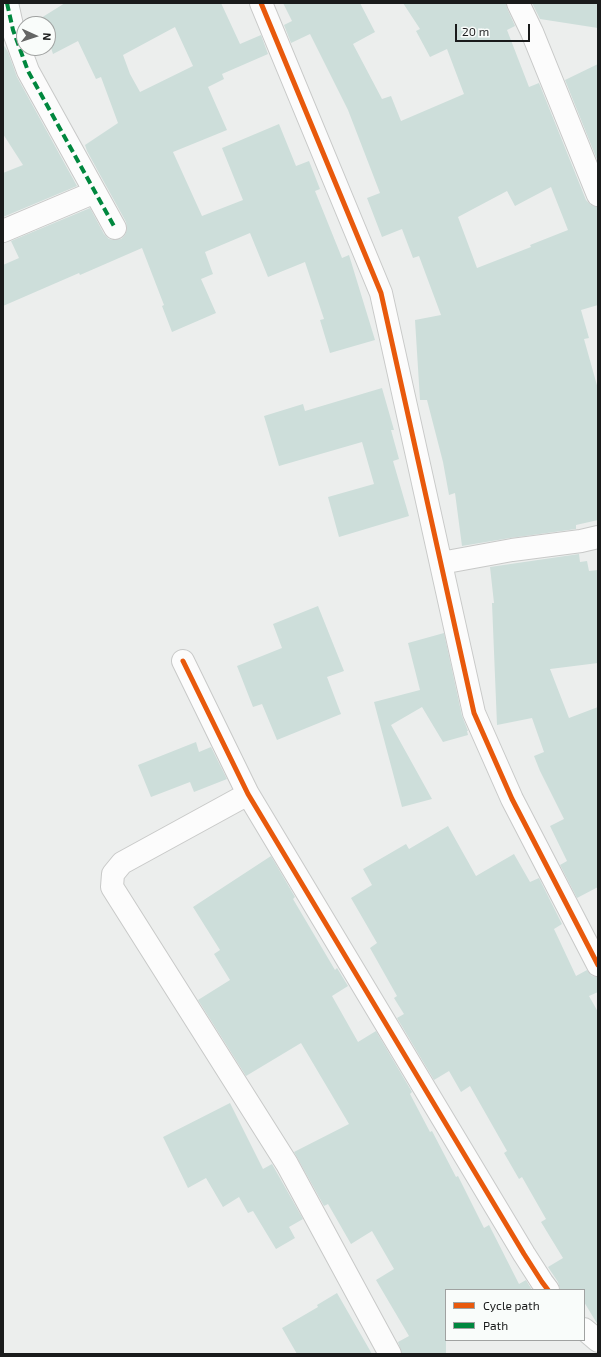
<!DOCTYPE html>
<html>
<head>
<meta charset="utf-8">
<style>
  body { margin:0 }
  #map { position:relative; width:601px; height:1357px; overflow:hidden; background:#eceeed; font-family:"Exo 2",sans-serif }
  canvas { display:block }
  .frame { position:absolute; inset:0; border:4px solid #1a1b1b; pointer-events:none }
  .legend { position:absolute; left:445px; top:1289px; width:140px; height:52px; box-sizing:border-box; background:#f9fcfa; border:1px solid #a0a2a1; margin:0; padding:5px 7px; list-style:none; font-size:12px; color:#1a1b1b }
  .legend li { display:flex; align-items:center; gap:8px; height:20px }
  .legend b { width:20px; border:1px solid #a0a2a1 }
  .north { position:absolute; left:16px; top:16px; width:40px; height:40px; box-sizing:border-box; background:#f9fcfa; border:1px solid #a0a2a1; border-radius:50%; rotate:93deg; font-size:11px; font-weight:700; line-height:16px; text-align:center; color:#1a1b1b }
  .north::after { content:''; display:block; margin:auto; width:14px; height:18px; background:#646564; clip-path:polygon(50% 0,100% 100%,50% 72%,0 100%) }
  .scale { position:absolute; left:455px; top:24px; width:75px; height:18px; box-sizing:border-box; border:2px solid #1a1b1b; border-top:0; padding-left:5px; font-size:12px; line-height:14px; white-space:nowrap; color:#1a1b1b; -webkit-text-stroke:3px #f9fcfa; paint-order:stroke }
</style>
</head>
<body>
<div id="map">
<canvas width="601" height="1357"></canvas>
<div class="frame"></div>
<ul class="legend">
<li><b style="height:5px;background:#e8590c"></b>Cycle path</li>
<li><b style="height:5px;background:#00873e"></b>Path</li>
</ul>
<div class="north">N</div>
<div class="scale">20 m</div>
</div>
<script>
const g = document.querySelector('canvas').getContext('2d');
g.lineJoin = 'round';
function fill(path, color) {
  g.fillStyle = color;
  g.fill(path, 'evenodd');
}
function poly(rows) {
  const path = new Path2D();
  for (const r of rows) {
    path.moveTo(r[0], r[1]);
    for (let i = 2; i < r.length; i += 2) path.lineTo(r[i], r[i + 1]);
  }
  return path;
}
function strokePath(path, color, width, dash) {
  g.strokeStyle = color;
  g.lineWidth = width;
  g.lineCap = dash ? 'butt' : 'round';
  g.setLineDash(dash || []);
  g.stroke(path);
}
const building = poly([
  [65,3,221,3,240,44,261,35,268,54,222,74,224,79,208,87,227,130,173,152,202,216,243,200,222,148,279,124,296,166,309,161,320,189,315,191,342,258,349,255,375,340,330,353,320,320,324,319,305,262,268,277,250,233,205,252,213,274,201,279,216,313,172,332,162,306,164,305,142,248,80,275,79,273,3,306,3,265,19,258,11,241,90,208,104,234,109,239,114,240,121,239,125,235,127,229,126,222,87,151,85,145,118,123,101,77,96,79,78,41,53,54,48,38,48,24,43,24,41,18],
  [175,27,193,66,140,92,130,74,123,55],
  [283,3,360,3,375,32,353,44,382,99,391,96,401,121,464,94,447,49,430,57,416,31,420,29,403,3,506,3,507,8,515,26,507,30,529,87,539,83,586,200,591,205,598,207,598,305,581,310,589,338,584,339,598,389,598,520,576,525,576,529,510,538,462,546,455,493,449,495,443,462,427,400,420,400,415,320,441,315,419,256,413,258,402,229,382,237,367,198,380,193,348,110,310,34,291,43,284,25,292,21],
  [551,187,568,230,530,245,531,247,477,268,458,217,507,191,515,206],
  [532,3,598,3,598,28,540,19],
  [3,44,8,52,17,77,77,186,3,217,3,173,23,165,3,134],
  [598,64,598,162,565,80],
  [382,388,394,430,391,430,399,459,393,461,409,516,339,537,328,497,374,484,362,442,279,466,264,416,303,404,305,411],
  [579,554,580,562,587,561,589,571,598,570,598,663,550,669,569,718,598,707,598,887,577,898,560,865,567,861,550,826,564,819,540,771,534,756,544,752,532,718,497,725,492,603,494,603,490,567],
  [318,606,344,671,327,677,341,714,277,740,262,704,253,707,237,666,282,648,273,624],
  [444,633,462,716,468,731,467,731,468,735,443,742,422,707,391,725,432,799,402,807,374,702,420,690,408,643],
  [196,742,199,752,211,747,227,779,194,792,190,782,151,797,138,765],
  [448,826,476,876,514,854,530,882,539,878,562,924,554,929,576,976,587,970,592,976,598,977,598,992,589,996,598,1012,598,1325,584,1302,584,1290,560,1290,558,1282,548,1267,563,1258,541,1222,546,1219,522,1177,519,1179,504,1153,507,1151,470,1086,461,1092,449,1071,434,1080,397,1018,404,1014,394,998,397,996,370,948,377,943,351,898,372,885,363,869,406,844,409,849],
  [271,856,295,897,293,899,335,970,337,968,348,986,332,996,358,1042,376,1031,412,1092,410,1094,430,1132,432,1131,456,1177,458,1176,484,1228,489,1225,519,1284,526,1280,532,1290,446,1290,446,1354,402,1354,398,1342,409,1336,376,1280,394,1269,372,1231,351,1244,328,1204,324,1206,294,1152,349,1124,301,1043,246,1076,198,1000,230,980,214,954,220,950,193,907],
  [230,1103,263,1169,272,1164,303,1219,289,1227,295,1238,276,1249,253,1211,248,1213,239,1197,223,1207,206,1178,188,1188,163,1137],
  [337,1293,372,1354,297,1354,282,1328,318,1307,317,1305]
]);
const minor = poly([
  [7,3,13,30,28,71,115,228],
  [261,3,381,293,474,713,512,799,598,965],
  [518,3,532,32,598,195],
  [3,231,95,192],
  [441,563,512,550,581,541,598,537],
  [183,661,248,794,524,1254,542,1282,548,1290],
  [248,794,122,863,113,874,112,887,287,1164,390,1354],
  [584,1329,598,1341]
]);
const quiet = poly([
  [7,3,13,30,28,71,115,228]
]);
const cycleway = poly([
  [261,3,381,293,474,713,512,799,598,965],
  [183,661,248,794,524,1254,542,1282,548,1290]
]);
fill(building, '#cddeda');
strokePath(minor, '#c8c9c8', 24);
strokePath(minor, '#fcfcfc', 22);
strokePath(quiet, '#00873e', 4, [8, 4]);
strokePath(cycleway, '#e8590c', 5);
</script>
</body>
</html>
